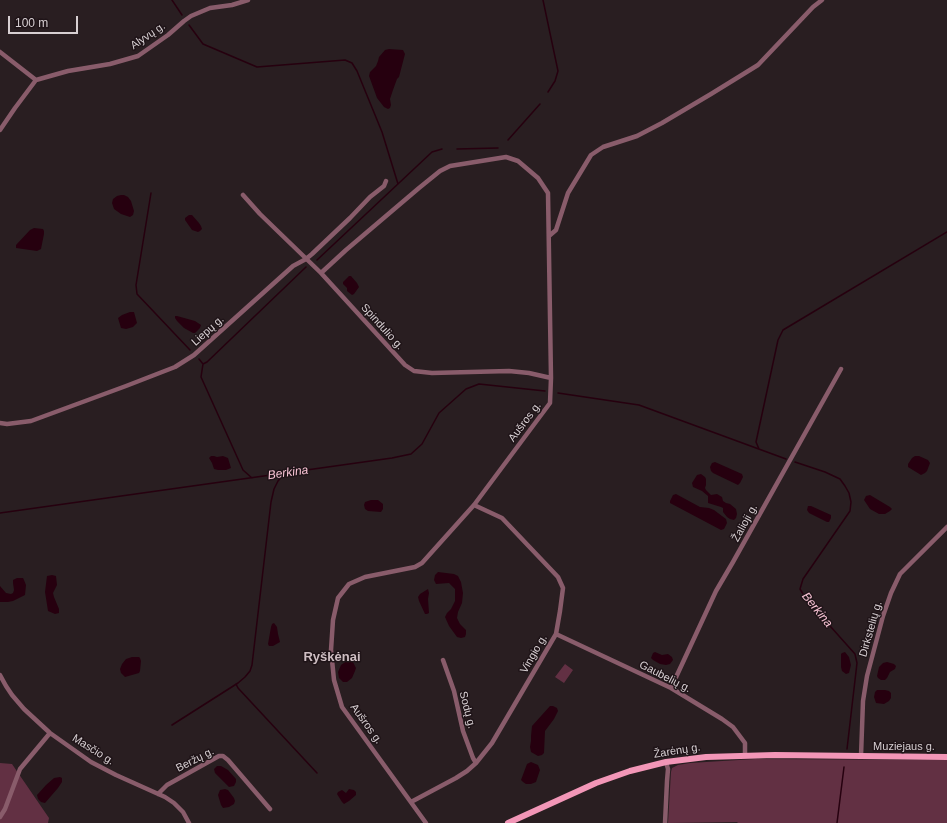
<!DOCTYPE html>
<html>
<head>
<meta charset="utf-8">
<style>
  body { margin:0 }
  #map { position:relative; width:947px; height:823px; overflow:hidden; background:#291e21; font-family:Helvetica,sans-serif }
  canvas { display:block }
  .scale { position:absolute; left:8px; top:16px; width:70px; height:18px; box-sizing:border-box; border:2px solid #d7cfd2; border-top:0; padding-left:5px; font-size:12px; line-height:14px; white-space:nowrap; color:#d7cfd2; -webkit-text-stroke:3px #1f1418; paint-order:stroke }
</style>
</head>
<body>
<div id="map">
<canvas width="947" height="823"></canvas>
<div class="scale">100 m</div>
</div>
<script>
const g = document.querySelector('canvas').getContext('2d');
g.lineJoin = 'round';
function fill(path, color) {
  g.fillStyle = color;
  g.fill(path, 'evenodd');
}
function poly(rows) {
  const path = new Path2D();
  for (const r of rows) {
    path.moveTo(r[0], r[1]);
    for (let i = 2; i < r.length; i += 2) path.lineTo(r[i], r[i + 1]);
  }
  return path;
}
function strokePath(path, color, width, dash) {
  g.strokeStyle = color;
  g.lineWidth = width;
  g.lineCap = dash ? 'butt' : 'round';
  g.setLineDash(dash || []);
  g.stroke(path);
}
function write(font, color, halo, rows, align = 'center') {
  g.font = font + ' Helvetica,sans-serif';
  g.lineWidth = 3;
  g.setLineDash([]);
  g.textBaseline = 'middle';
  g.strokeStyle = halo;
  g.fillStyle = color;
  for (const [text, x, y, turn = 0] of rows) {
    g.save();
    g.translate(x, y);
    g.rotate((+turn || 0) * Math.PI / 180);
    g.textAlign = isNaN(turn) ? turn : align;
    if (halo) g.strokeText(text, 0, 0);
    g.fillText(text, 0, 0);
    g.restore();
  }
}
const green = poly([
  [565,664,573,670,564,683,555,677],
  [755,759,947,760,947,823,738,823,737,822,668,823,671,772,672,768,678,765,690,763],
  [0,763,12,764,49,818,48,823,0,823]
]);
const water = poly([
  [389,49,403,50,405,54,399,77,397,79,393,90,390,99,391,105,390,108,388,109,384,107,377,98,369,76,370,72,376,66,378,61,379,57,385,50],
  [121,195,124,195,128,197,131,201,134,211,133,215,130,217,121,214,114,209,112,203,113,199,117,196],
  [189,215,192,215,199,223,201,226,202,229,200,231,198,232,192,230,185,220,185,218],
  [34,228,43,229,44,231,44,234,41,249,37,251,16,248,16,245,30,230],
  [349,276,351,276,357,283,359,287,354,294,352,295,347,291,347,288,343,284,343,282],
  [130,312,134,312,137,323,133,327,126,329,121,328,118,318,122,315],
  [175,316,177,316,195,321,201,325,200,328,195,333,193,333,184,328,177,321,175,318],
  [211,456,214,456,217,457,223,456,228,458,231,468,226,470,218,470,214,469,212,463,209,458],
  [915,456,919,456,928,460,930,463,927,471,925,473,921,475,908,467,908,464,912,458],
  [715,462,742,474,743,477,740,483,738,485,713,473,711,471,710,467,712,463],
  [701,474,705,477,706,479,706,485,705,488,706,490,711,495,717,494,722,497,723,501,726,503,730,504,736,509,737,514,736,518,734,520,730,519,727,517,723,512,723,508,721,507,708,503,708,496,702,491,693,487,692,483,697,475],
  [676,494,700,507,709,508,714,510,726,519,727,523,724,529,721,530,670,503,670,501,673,495],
  [870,495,890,507,892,509,890,511,885,514,879,514,870,509,864,500,866,496],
  [371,500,378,500,383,504,383,509,381,512,368,511,365,509,364,505,365,502],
  [808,506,811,506,831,515,831,518,829,522,827,522,809,513,807,510],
  [438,572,454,574,458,576,461,582,463,593,462,603,458,612,457,618,460,624,466,630,466,634,465,637,461,638,457,637,449,626,445,617,447,613,451,609,455,601,455,589,449,583,436,584,434,580,435,575],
  [52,575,56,576,57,585,53,593,54,597,59,609,59,613,55,614,48,611,45,592,47,576],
  [17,578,23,578,24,580,26,585,25,595,13,601,8,602,0,602,0,586,6,593,11,594,13,593,14,590,13,583,13,580],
  [428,589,429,593,428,599,429,613,427,614,425,614,419,601,418,597,420,594],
  [274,623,277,627,278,634,280,642,273,646,269,646,268,644,271,627,272,624],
  [655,652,662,655,668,654,672,657,673,660,670,664,666,665,660,664,653,660,651,658,653,653],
  [845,652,849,657,851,665,849,673,846,674,842,671,841,667,841,654,842,653],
  [132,657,139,657,140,658,141,661,140,671,139,673,125,677,121,673,120,669,122,664,126,659],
  [348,660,353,662,356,668,355,671,352,678,347,682,343,682,339,678,338,672,341,665],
  [887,662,894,664,896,666,895,669,890,672,887,678,885,680,881,680,878,678,877,676,879,667,883,663],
  [877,690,885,690,889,691,891,693,891,698,889,701,884,704,876,703,874,697,875,692],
  [550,706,553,706,557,708,558,711,554,719,545,731,544,753,542,755,538,756,531,752,530,747,531,741,531,736,532,726],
  [531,762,538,765,540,770,536,782,531,784,526,784,523,782,521,780,527,764],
  [217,766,221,766,228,770,236,779,236,782,234,786,229,787,215,773,214,769],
  [60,777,62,778,62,782,58,788,45,803,41,802,38,799,37,795,46,785,54,778],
  [225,789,228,790,234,798,235,801,234,804,229,807,223,808,221,805,218,795,220,790],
  [349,789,354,790,356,792,356,795,349,801,344,804,342,802,337,794,338,792,342,790,346,793]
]);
const stream = poly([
  [172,0,182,15],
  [543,0,558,71,555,81,548,92],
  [189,25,203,44,257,67,345,60,352,63,357,71,382,132,398,184],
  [508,140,540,104],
  [457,149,498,148],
  [151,193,136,285,137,294,190,350],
  [317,260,432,152,442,149],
  [199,359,203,364],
  [558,393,639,405,786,459],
  [759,449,756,442,778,340,783,330,947,232],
  [795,462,825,472,840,479,845,486,849,493,851,502,850,511,803,579,800,589,806,599,855,654,857,663,847,749],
  [252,478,243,470,201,377,203,364,207,362,306,267],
  [0,513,392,458,411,454,422,444,439,413,466,389,479,384,545,391],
  [236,684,238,688,317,773],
  [172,725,238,683,245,677,250,671,252,665,271,502,274,489,278,481,284,474],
  [837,823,844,767]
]);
const minor = poly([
  [0,52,36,80,68,71,110,64,138,56,168,35,184,21,191,16,210,8,232,5,248,0],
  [0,130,15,108,36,80],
  [243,195,260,214,321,273,405,365,414,371,432,373,509,371,529,373,551,378],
  [549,236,556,230,568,193,591,155,603,147,637,136,662,123,711,94,758,65,813,7,822,0],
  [321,273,346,250,419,188,440,171,450,166,506,157,518,161,538,178,548,193,551,378,550,403,474,505,422,563,415,567,365,577,349,584,338,598,333,620,331,650,334,680,342,707,426,823],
  [0,423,7,424,31,421,126,386,175,367,194,355,293,266,306,259,312,254,350,218,370,197,384,186,386,181],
  [556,634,671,688,722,719,733,727,745,743,745,756],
  [443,660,454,691,463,731,473,758,476,763],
  [0,675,6,686,12,695,24,709,50,733,91,762,116,775,165,797,174,803,183,812,189,823],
  [671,688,716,591,733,562,841,369],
  [861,756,863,701,867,676,883,616,891,593,900,574,947,527],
  [158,794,167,785,219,756,223,756,228,760,270,809],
  [411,802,456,778,467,771,476,763,492,743,556,634,560,611,563,588,558,577,502,518,474,505],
  [0,817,5,809,20,769,50,733],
  [665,823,667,781,668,769,666,762]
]);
const major = poly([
  [508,823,596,783,630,771,666,762,706,757,775,755,947,757]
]);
const streetNames = [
  ["Alyvų g.",148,36,-34],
  ["Spindulio g.",382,327,48],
  ["Liepų g.",208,331,-42],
  ["Aušros g.",525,422,-53],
  ["Žalioji g.",745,523,-61],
  ["Dirkstelių g.",871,629,-74],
  ["Vingio g.",534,654,-60],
  ["Gaubelių g.",665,677,27],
  ["Sodų g.",467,710,76],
  ["Aušros g.",366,724,54],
  ["Muziejaus g.",904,747],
  ["Masčio g.",93,750,32],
  ["Žarėnų g.",677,751,-9],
  ["Beržų g.",195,760,-27]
];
const waterNames = [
  ["Berkina",288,473,-8],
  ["Berkina",817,610,51]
];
const quarterNames = [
  ["Ryškėnai",332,657]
];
fill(green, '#623043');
fill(water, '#26000f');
strokePath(stream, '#26000f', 1.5);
strokePath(minor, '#895c6b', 4.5);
strokePath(major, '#f296b7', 6);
write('11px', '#d7cfd2', '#1f1418', streetNames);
write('italic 12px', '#f9c4d5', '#1f1418', waterNames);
write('bold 13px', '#cebec2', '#1f1418', quarterNames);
</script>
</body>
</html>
